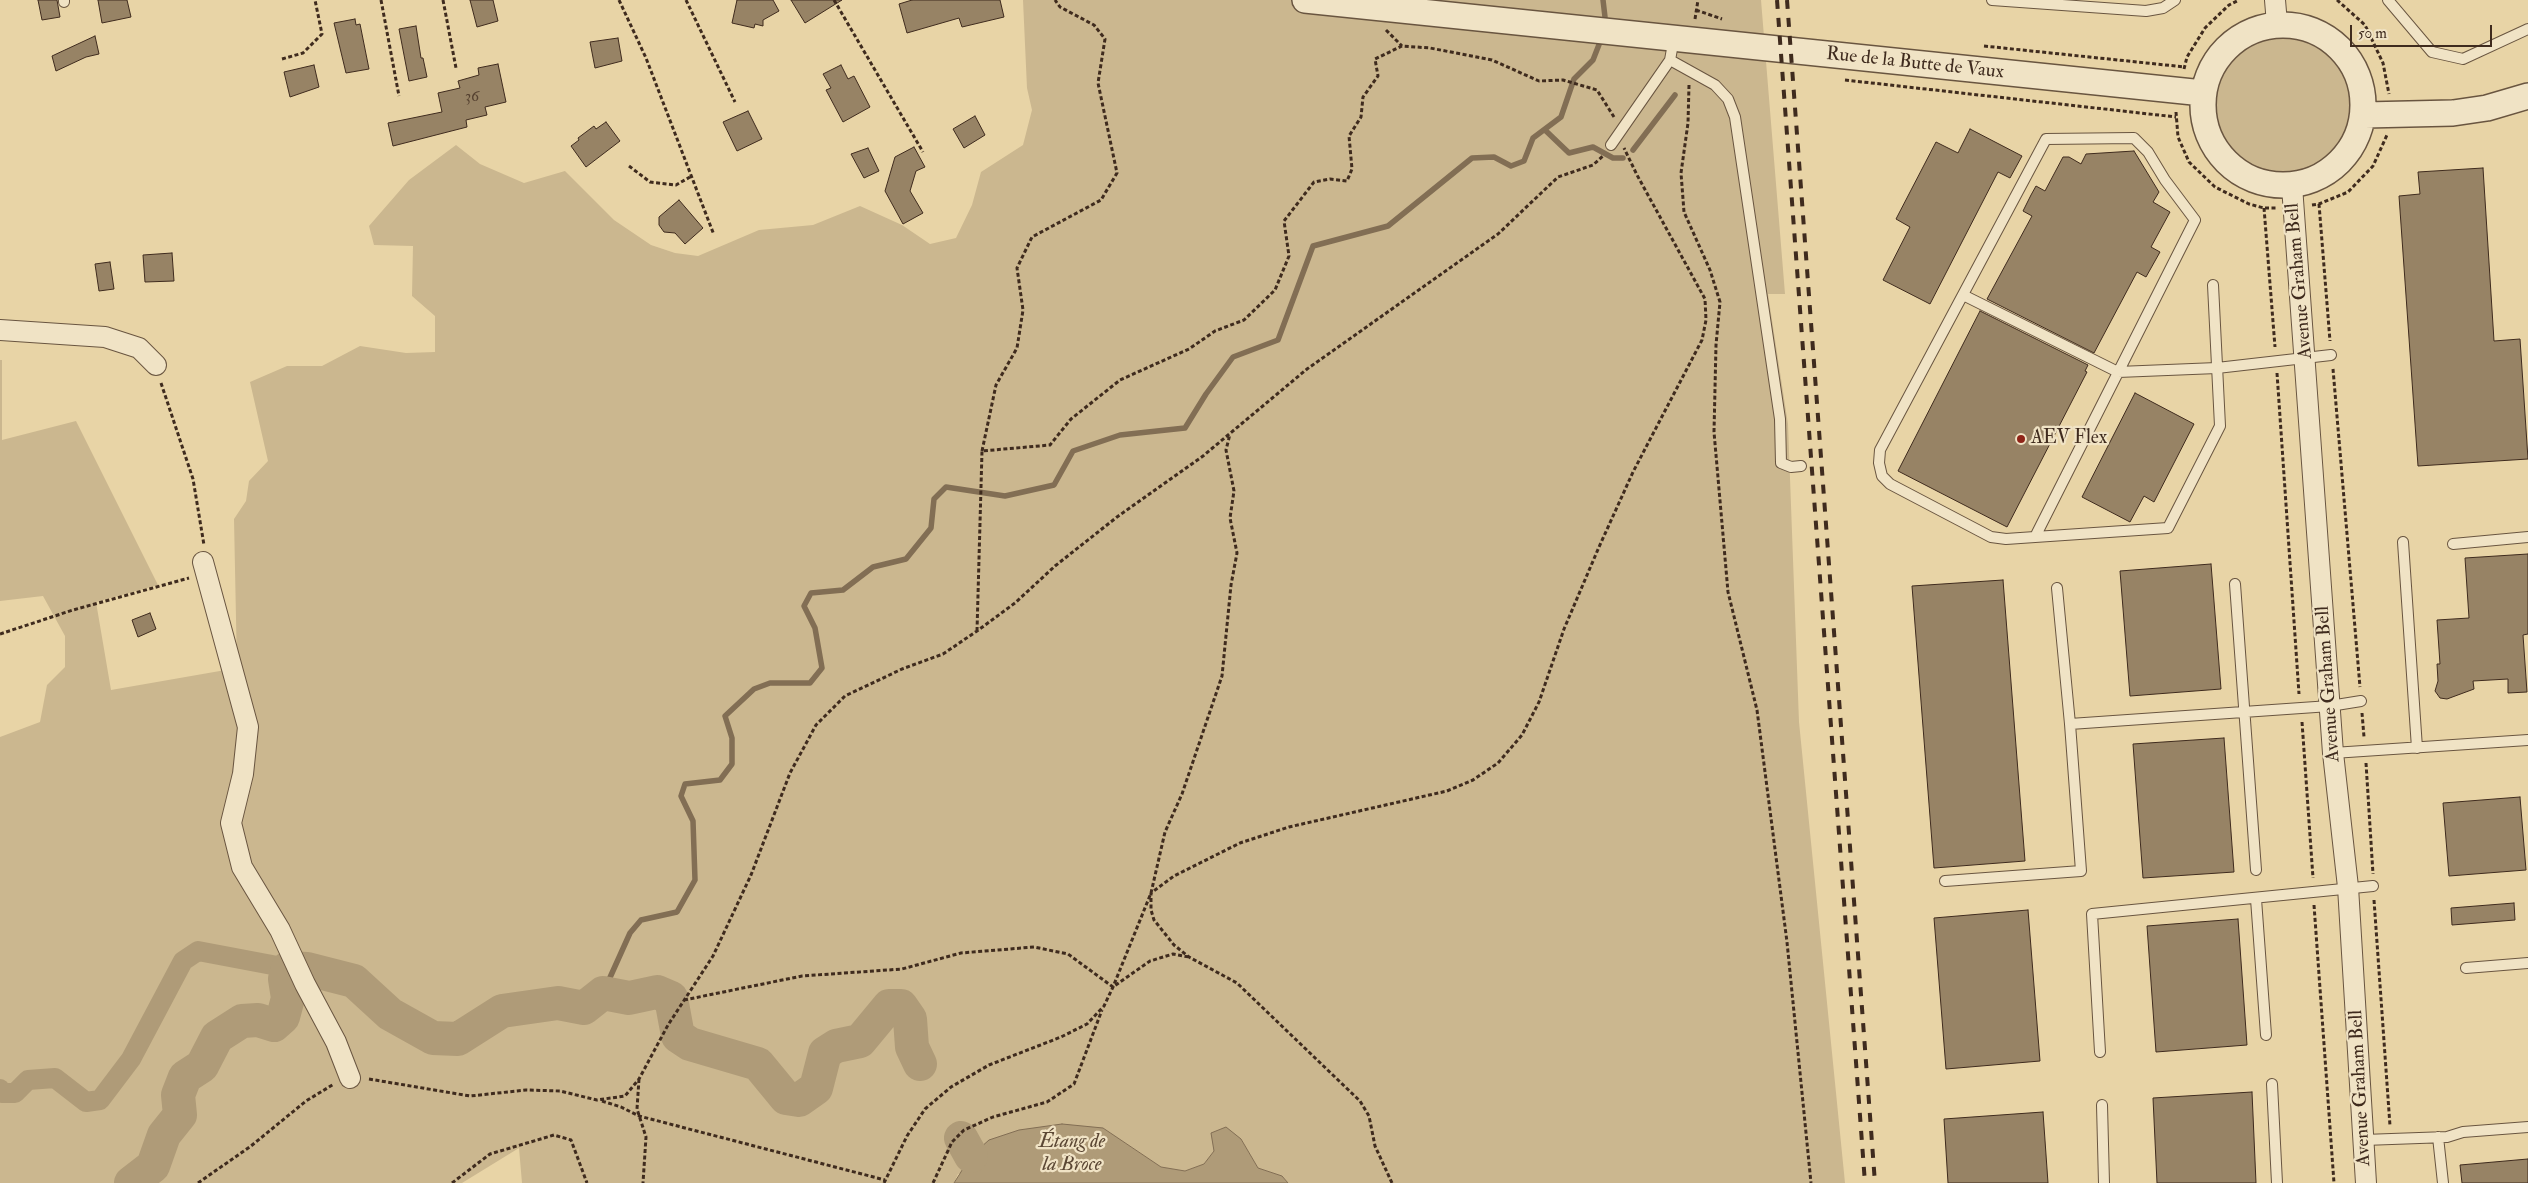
<!DOCTYPE html>
<html>
<head>
<meta charset="utf-8">
<style>
  body { margin:0 }
  #map { position:relative; width:2528px; height:1183px; overflow:hidden; background:#e8d4a6; font-family:"IM FELL Double Pica",serif }
  canvas { display:block }
  .scale { position:absolute; left:2350px; top:25px; width:142px; height:22px; box-sizing:border-box; border:2px solid #3f2b1e; border-top:0; padding-left:6px; font-size:15px; line-height:18px; white-space:nowrap; color:#3f2b1e; -webkit-text-stroke:4px #f0e3c5; paint-order:stroke }
</style>
</head>
<body>
<div id="map">
<canvas width="2528" height="1183"></canvas>
<div class="scale">50 m</div>
</div>
<script>
const g = document.querySelector('canvas').getContext('2d');
g.lineJoin = 'round';
function fill(path, color) {
  g.fillStyle = color;
  g.fill(path, 'evenodd');
}
function poly(rows) {
  const path = new Path2D();
  for (const r of rows) {
    if (r.length === 3) {
      path.moveTo(r[0] + r[2], r[1]);
      path.arc(r[0], r[1], r[2], 0, 2 * Math.PI);
      continue;
    }
    path.moveTo(r[0], r[1]);
    for (let i = 2; i < r.length; i += 2) path.lineTo(r[i], r[i + 1]);
  }
  return path;
}
function strokePath(path, color, width, dash) {
  g.strokeStyle = color;
  g.lineWidth = width;
  g.lineCap = dash ? 'butt' : 'round';
  g.setLineDash(dash || []);
  g.stroke(path);
}
function write(font, color, halo, rows, align = 'center') {
  g.font = font + ' "IM FELL Double Pica",serif';
  g.lineWidth = 4.5;
  g.setLineDash([]);
  g.textBaseline = 'middle';
  g.strokeStyle = halo;
  g.fillStyle = color;
  for (const [text, x, y, turn = 0] of rows) {
    g.save();
    g.translate(x, y);
    g.rotate((+turn || 0) * Math.PI / 180);
    g.textAlign = isNaN(turn) ? turn : align;
    if (halo) g.strokeText(text, 0, 0);
    g.fillText(text, 0, 0);
    g.restore();
  }
}
const green = poly([
  [1023,0,1761,0,1785,294,1768,294,1788,424,1799,722,1845,1183,1288,1183,1282,1176,1258,1168,1241,1139,1214,1151,1204,1164,1185,1171,1161,1167,1103,1128,958,1174,954,1183,522,1183,519,1148,462,1183,0,1183,0,737,40,722,47,685,65,667,65,636,43,596,0,601,0,360,2,360,2,440,76,421,158,585,96,602,111,690,237,668,234,519,246,501,249,481,268,461,250,382,287,366,322,366,360,346,406,353,435,352,435,316,412,296,413,246,374,245,369,226,409,180,456,145,480,164,524,183,565,171,614,220,651,245,675,253,698,256,759,230,813,225,860,206,902,225,930,244,956,238,972,205,981,172,1023,145,1032,110,1027,88],
  [2282,103,70]
]);
const water = poly([
  [1062,1124,1103,1128,1161,1167,1185,1171,1204,1164,1214,1151,1211,1133,1226,1127,1241,1139,1258,1168,1282,1176,1288,1183,954,1183,971,1156,989,1140,1019,1130,1062,1124]
]);
const stream = poly([
  [1603,0,1605,17],
  [1545,130,1569,153,1593,147,1613,158,1623,158],
  [1633,150,1675,95],
  [603,993,630,933,641,920,677,912,695,880,693,821,681,796,685,784,720,780,732,764,732,738,725,716,754,689,770,683,810,683,822,668,815,628,804,606,811,593,843,590,873,567,906,559,931,528,934,499,946,487,1005,496,1054,485,1073,451,1120,435,1185,428,1206,394,1233,357,1278,340,1313,246,1388,226,1472,158,1494,157,1511,166,1524,161,1533,138,1561,117,1574,79,1593,60,1600,42]
]);
const canal = poly([
  [0,1089,2,1093,15,1093,28,1080,55,1078,86,1102,100,1100,131,1059,183,961,198,951,288,968]
]);
const river = poly([
  [961,1138,971,1156],
  [131,1183,153,1166,164,1135,180,1115,178,1095,185,1077,202,1066,217,1037,242,1021,258,1020,274,1025,283,1017,288,998,285,979,288,968,307,969,354,981,390,1014,433,1038,458,1039,502,1011,558,1003,584,1008,603,993,629,998,657,992,671,998,678,1036,690,1044,758,1064,786,1098,799,1100,816,1088,825,1053,836,1046,860,1041,889,1006,901,1006,910,1019,912,1047,920,1064]
]);
const building = poly([
  [38,0,57,0,60,17,42,20,38,0],
  [98,0,127,0,131,17,102,23,98,0],
  [470,0,493,0,498,21,477,27,470,0],
  [737,0,773,0,779,11,763,20,763,26,755,24,754,28,732,23,737,0],
  [791,0,842,0,805,23,791,0],
  [912,0,1000,0,1004,17,962,27,959,18,907,33,899,4,912,0],
  [355,19,356,25,360,24,369,69,346,73,334,23,355,19],
  [416,26,421,58,423,58,427,77,409,81,399,29,416,26],
  [95,36,99,54,86,57,56,71,52,56,95,36],
  [618,38,622,61,595,68,590,42,618,38],
  [498,64,506,102,485,107,487,115,466,120,467,127,393,146,388,123,442,112,438,93,460,88,458,81,479,75,478,68,498,64],
  [314,65,319,87,290,97,284,72,314,65],
  [841,65,848,79,854,76,870,107,843,122,826,90,831,88,823,74,841,65],
  [748,111,762,139,737,151,723,122,748,111],
  [975,116,985,135,964,148,953,129,975,116],
  [606,122,620,141,586,167,571,146,579,140,578,138,594,126,596,129,606,122],
  [1970,129,2022,156,2010,178,1998,172,1930,304,1883,280,1910,227,1896,219,1936,142,1958,153,1970,129],
  [914,147,925,167,916,171,910,191,923,213,903,224,885,191,895,157,914,147],
  [868,148,879,171,864,178,851,154,868,148],
  [2134,151,2159,192,2153,202,2170,212,2151,247,2160,252,2146,277,2137,272,2094,353,1987,299,2032,216,2023,211,2031,195,2036,186,2045,191,2063,157,2069,157,2081,164,2086,154,2134,151],
  [2483,168,2494,341,2520,339,2528,459,2418,466,2399,196,2420,194,2418,172,2483,168],
  [679,200,703,228,685,244,675,233,664,232,659,225,659,217,679,200],
  [172,253,174,281,145,282,143,255,172,253],
  [110,262,114,289,99,291,95,264,110,262],
  [1980,311,2088,365,2085,371,2087,372,2007,527,1898,471,1980,311],
  [2135,393,2194,424,2154,502,2144,496,2130,522,2082,497,2135,393],
  [2528,554,2528,634,2523,635,2527,692,2508,693,2508,679,2473,681,2474,689,2447,699,2440,698,2435,691,2438,681,2437,664,2440,664,2437,620,2469,618,2465,558,2528,554],
  [2211,564,2221,689,2130,696,2120,571,2211,564],
  [2003,580,2025,861,1934,868,1912,586,2003,580],
  [150,613,156,629,138,637,132,620,150,613],
  [2224,738,2234,872,2143,878,2133,744,2224,738],
  [2520,797,2526,870,2449,876,2443,803,2520,797],
  [2514,903,2515,920,2452,925,2451,908,2514,903],
  [2028,910,2040,1061,1946,1069,1934,918,2028,910],
  [2238,919,2247,1045,2156,1052,2147,926,2238,919],
  [2252,1092,2256,1183,2157,1183,2153,1098,2252,1092],
  [2043,1112,2048,1183,1948,1183,1944,1119,2043,1112],
  [2528,1159,2528,1183,2462,1183,2460,1165,2528,1159]
]);
const path = poly([
  [381,0,399,96],
  [443,0,456,68],
  [619,0,646,58,714,235],
  [686,0,735,102],
  [834,0,923,152],
  [2337,0,2365,25,2383,63,2389,94],
  [1696,10,1722,19],
  [1695,19,1698,0],
  [1386,30,1402,46],
  [1984,46,2185,67],
  [282,59,303,53,322,34,315,0],
  [2184,69,2187,57,2205,28,2229,5,2239,0],
  [1845,80,2176,117],
  [1689,85,1688,123,1681,173,1684,212,1710,270,1720,302,1716,345,1714,432,1728,592,1757,710,1787,942,1811,1183],
  [2176,112,2178,137,2189,162,2215,187,2249,204,2264,208,2276,208],
  [629,166,650,182,676,185,690,177],
  [2319,204,2330,341],
  [2312,205,2319,204,2348,192,2373,166,2387,135],
  [2264,208,2275,347],
  [2333,369,2360,687],
  [2277,373,2299,694],
  [161,383,193,479,204,545],
  [982,451,996,385,1017,348,1023,310,1017,268,1032,237,1101,200,1117,173,1098,83,1105,39,1094,25,1060,7,1055,0],
  [977,631,982,451,1050,445,1071,419,1120,380,1189,349,1215,331,1244,320,1275,290,1289,256,1284,221,1314,182,1330,179,1347,181,1352,169,1349,136,1361,117,1363,97,1378,76,1375,59,1402,46,1430,48,1492,60,1539,81,1563,80,1597,90,1614,117],
  [0,634,73,610,189,578],
  [2362,713,2364,737],
  [2302,722,2313,878],
  [2366,763,2373,874],
  [2374,900,2390,1126],
  [2314,905,2334,1183],
  [684,1000,802,976,902,969,961,953,1034,947,1068,954,1113,987,1150,961,1173,954,1189,957],
  [369,1079,470,1096,526,1090,560,1091,597,1100,625,1096,639,1079,668,1025,713,956,751,875,790,773,816,725,845,696,902,669,943,654,977,631,1015,603,1055,566,1117,517,1203,456,1307,369,1498,234,1558,177,1593,165,1603,156],
  [639,1079,637,1109,646,1137,643,1183],
  [602,1101,621,1107,639,1116,885,1180],
  [198,1183,251,1146,306,1101,334,1084],
  [452,1183,490,1154,554,1135,571,1140,587,1183],
  [884,1183,907,1136,925,1109,951,1087,989,1065,1061,1037,1087,1024,1104,1006,1113,987,1151,893,1165,832,1182,794,1222,676,1231,585,1237,553,1230,518,1234,491,1226,450,1230,434],
  [933,1183,952,1142,964,1130,993,1117,1047,1102,1074,1084,1102,1010],
  [1392,1183,1375,1146,1369,1116,1360,1101,1237,983,1189,957,1174,945,1154,920,1151,910,1151,893,1174,876,1240,843,1289,827,1447,791,1473,780,1498,763,1522,735,1539,702,1564,629,1599,547,1633,472,1702,340,1706,320,1705,299,1637,175,1624,148]
]);
const service = poly([
  [64,0,64,2],
  [1992,0,2146,11,2163,8,2175,0],
  [2388,0,2432,52,2463,59,2528,29],
  [1670,60,1715,85,1728,99,1735,117,1780,419,1781,463,1791,467,1801,466],
  [1611,145,1670,60,1674,38],
  [1963,295,2118,372,2217,368,2331,355],
  [2035,537,2195,220,2165,180,2148,152,2134,138,2046,139,1880,450,1879,463,1882,476,1890,484,1991,537,2006,539,2035,537,2168,528,2220,426,2213,285],
  [2403,542,2417,748],
  [2453,544,2528,537],
  [2235,584,2256,870],
  [2057,588,2070,724],
  [2333,753,2528,740],
  [1945,881,2081,871,2070,724,2330,706,2361,701],
  [2256,899,2266,1035],
  [2466,968,2528,963],
  [2100,1052,2092,914,2373,886],
  [2272,1084,2277,1183],
  [2102,1105,2104,1183],
  [2438,1137,2443,1183],
  [2364,1140,2447,1137,2463,1132,2528,1127]
]);
const minor = poly([
  [2275,0,2277,24],
  [2292,186,2333,753,2348,887,2366,1183],
  [0,330,105,337,139,348,156,365],
  [203,562,248,727,243,774,231,823,242,867,280,930,305,984,336,1042,350,1078]
]);
const tertiary = poly([
  [1305,0,2203,93],
  [2283,105,80],
  [2365,115,2453,113,2487,108,2528,96]
]);
const rail = poly([
  [1777,0,1865,1183],
  [1787,0,1875,1183]
]);
const markers = [
  [2021,439,5,"#8f2418"]
];
const numberNames = [
  ["36",472,98]
];
const streetNames = [
  ["Rue de la Butte de Vaux",1915,64,6],
  ["Avenue Graham Bell",2300,281,-95],
  ["Avenue Graham Bell",2329,684,-94],
  ["Avenue Graham Bell",2361,1088,-93]
];
const poiNames = [
  ["AEV Flex",2031,439]
];
const waterNames = [
  ["Étang de",1072,1143],
  ["la Broce",1072,1166]
];
fill(green, '#cbb78f');
fill(water, '#af9b78');
strokePath(water, '#826e54', 1);
strokePath(stream, '#826e54', 5.5);
strokePath(canal, '#af9b78', 20);
strokePath(river, '#af9b78', 34);
fill(building, '#978365');
strokePath(building, '#3f2b1e', 1);
strokePath(service, '#695540', 12);
strokePath(minor, '#695540', 22);
strokePath(tertiary, '#695540', 28);
strokePath(path, '#3f2b1e', 3, [4, 2.5]);
strokePath(service, '#f0e3c5', 10);
strokePath(minor, '#f0e3c5', 20);
strokePath(tertiary, '#f0e3c5', 25);
strokePath(rail, '#3f2b1e', 4, [9, 9]);
for (const [x, y, r, color] of markers) {
  const dot = new Path2D();
  dot.arc(x, y, r, 0, 2 * Math.PI);
  g.fillStyle = color;
  g.fill(dot);
  strokePath(dot, '#f0e3c5', 2);
}
write('16px', '#554130', null, numberNames);
write('19px', '#3f2b1e', '#f0e3c5', streetNames);
write('19px', '#3f2b1e', '#f0e3c5', poiNames, 'left');
write('italic 20px', '#5b4734', '#f0e3c5', waterNames);
</script>
</body>
</html>
